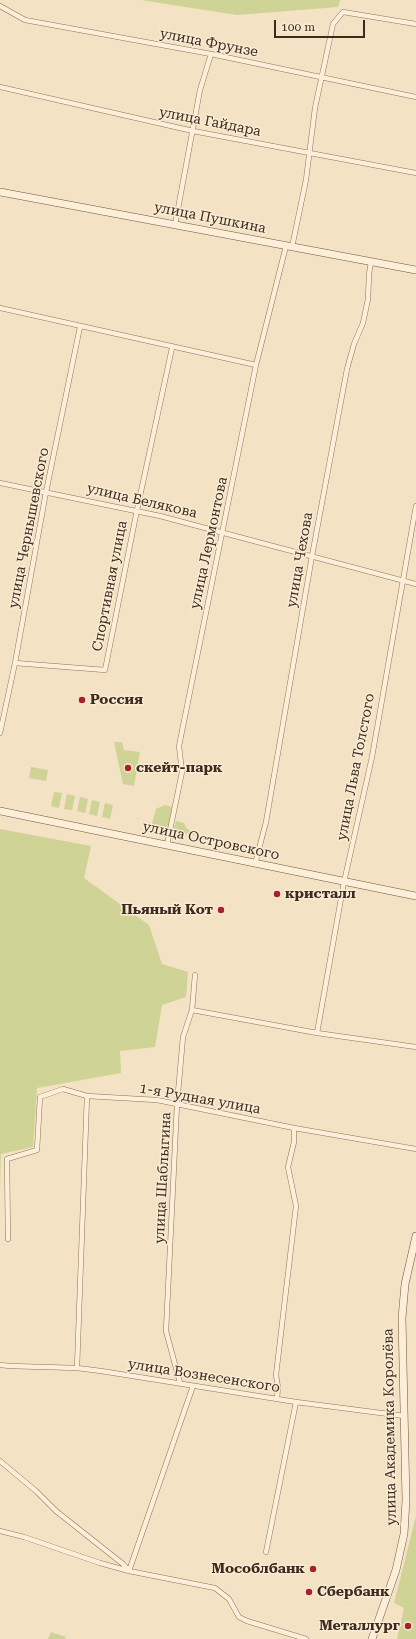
<!DOCTYPE html>
<html>
<head>
<meta charset="utf-8">
<style>
  body { margin:0 }
  #map { position:relative; width:416px; height:1639px; overflow:hidden; background:#f3e2c4; font-family:"Roboto Serif",serif }
  canvas { display:block }
  .scale { position:absolute; left:274px; top:20px; width:91px; height:18px; box-sizing:border-box; border:2px solid #3e2b1d; border-top:0; padding-left:5px; font-size:12px; line-height:14px; white-space:nowrap; color:#3e2b1d; -webkit-text-stroke:3px #f9ecd5; paint-order:stroke }
</style>
</head>
<body>
<div id="map">
<canvas width="416" height="1639"></canvas>
<div class="scale">100 m</div>
</div>
<script>
const g = document.querySelector('canvas').getContext('2d');
g.lineJoin = 'round';
function fill(path, color) {
  g.fillStyle = color;
  g.fill(path, 'evenodd');
}
function poly(rows) {
  const path = new Path2D();
  for (const r of rows) {
    path.moveTo(r[0], r[1]);
    for (let i = 2; i < r.length; i += 2) path.lineTo(r[i], r[i + 1]);
  }
  return path;
}
function strokePath(path, color, width, dash) {
  g.strokeStyle = color;
  g.lineWidth = width;
  g.lineCap = dash ? 'butt' : 'round';
  g.setLineDash(dash || []);
  g.stroke(path);
}
function write(font, color, halo, rows, align = 'center') {
  g.font = font + ' "Roboto Serif",serif';
  g.lineWidth = 3;
  g.setLineDash([]);
  g.textBaseline = 'middle';
  g.strokeStyle = halo;
  g.fillStyle = color;
  for (const [text, x, y, turn = 0] of rows) {
    g.save();
    g.translate(x, y);
    g.rotate((+turn || 0) * Math.PI / 180);
    g.textAlign = isNaN(turn) ? turn : align;
    if (halo) g.strokeText(text, 0, 0);
    g.fillText(text, 0, 0);
    g.restore();
  }
}
const green = poly([
  [141,0,340,0,338,7,237,15],
  [114,742,122,742,124,750,140,752,134,786,123,784],
  [31,767,48,770,46,781,29,778],
  [54,792,62,793,59,808,51,806],
  [67,794,75,796,72,810,64,809],
  [80,797,88,799,85,813,77,811],
  [92,800,100,802,97,816,89,814],
  [105,803,113,805,110,819,102,817],
  [165,805,173,807,168,831,151,827,156,809],
  [176,821,184,823,187,829,198,833,196,835,173,831],
  [0,829,91,846,84,878,149,925,162,964,188,972,186,997,162,1005,155,1047,120,1051,121,1073,37,1088,33,1147,1,1154,0,1189],
  [416,1516,416,1639,397,1639,404,1608,394,1603],
  [51,1632,66,1637,65,1639,48,1639]
]);
const street = poly([
  [0,6,25,20,211,54,416,97],
  [0,87,193,131,416,173],
  [175,225,200,90,211,54],
  [292,247,306,180,315,108,333,24,343,12,416,24],
  [0,308,256,365],
  [0,483,160,516,416,584],
  [15,663,105,670,137,510,172,348],
  [0,733,15,663,46,492,80,327],
  [167,845,182,772,179,746,256,365,286,246],
  [255,864,266,822,312,556,347,369,354,344,363,323,368,299,369,274,371,262],
  [192,1010,317,1033,416,1047],
  [317,1033,344,882,372,757,416,506],
  [8,1239,7,1159,37,1150,40,1097,63,1089,87,1096,157,1100,294,1128,416,1149],
  [0,1365,10,1366,77,1368,101,1371,296,1402,404,1416],
  [77,1368,87,1096],
  [180,1383,166,1331,177,1104,183,1037,192,1010,195,975],
  [277,1399,278,1387,276,1375,296,1206,288,1167,294,1142,294,1128],
  [0,1461,36,1491,56,1511,123,1564,129,1571],
  [0,1531,24,1537,100,1563,129,1571,215,1588,229,1599,239,1617,247,1621,306,1639],
  [266,1552,296,1402],
  [129,1571,193,1386]
]);
const secondary = poly([
  [0,192,416,270],
  [0,811,416,896],
  [372,1639,396,1570,404,1534,406,1500,402,1318,405,1284,416,1236]
]);
const markers = [
  [82,700,4,"#a6212a"],
  [128,768,4,"#a6212a"],
  [277,894,4,"#a6212a"],
  [221,910,4,"#a6212a"],
  [313,1569,4,"#a6212a"],
  [309,1592,4,"#a6212a"],
  [408,1626,4,"#a6212a"]
];
const streetNames = [
  ["улица Фрунзе",209,43,11],
  ["улица Гайдара",210,122,11],
  ["улица Пушкина",210,218,11],
  ["улица Белякова",142,501,13],
  ["улица Чернышевского",29,528,-79],
  ["улица Лермонтова",209,543,-78],
  ["улица Чехова",300,560,-80],
  ["Спортивная улица",110,586,-79],
  ["улица Льва Толстого",356,767,-79],
  ["улица Островского",211,841,12],
  ["1-я Рудная улица",200,1099,10],
  ["улица Шаблыгина",163,1178,-87],
  ["улица Вознесенского",204,1376,9],
  ["улица Академика Королёва",390,1427,-91]
];
const poiNames = [
  ["Россия",90,700],
  ["скейт-парк",136,768],
  ["кристалл",285,894],
  ["Пьяный Кот",213,910,"right"],
  ["Мособлбанк",305,1569,"right"],
  ["Сбербанк",317,1592],
  ["Металлург",400,1626,"right"]
];
fill(green, '#cfd396');
strokePath(street, '#907258', 5.5);
strokePath(secondary, '#72533b', 8);
strokePath(street, '#fcefd9', 4.5);
strokePath(secondary, '#fcefd9', 7);
for (const [x, y, r, color] of markers) {
  const dot = new Path2D();
  dot.arc(x, y, r, 0, 2 * Math.PI);
  g.fillStyle = color;
  g.fill(dot);
  strokePath(dot, '#f9ecd5', 1.5);
}
write('14px', '#3e2b1d', '#f9ecd5', streetNames);
write('bold 14px', '#3e2b1d', '#f9ecd5', poiNames, 'left');
</script>
</body>
</html>
